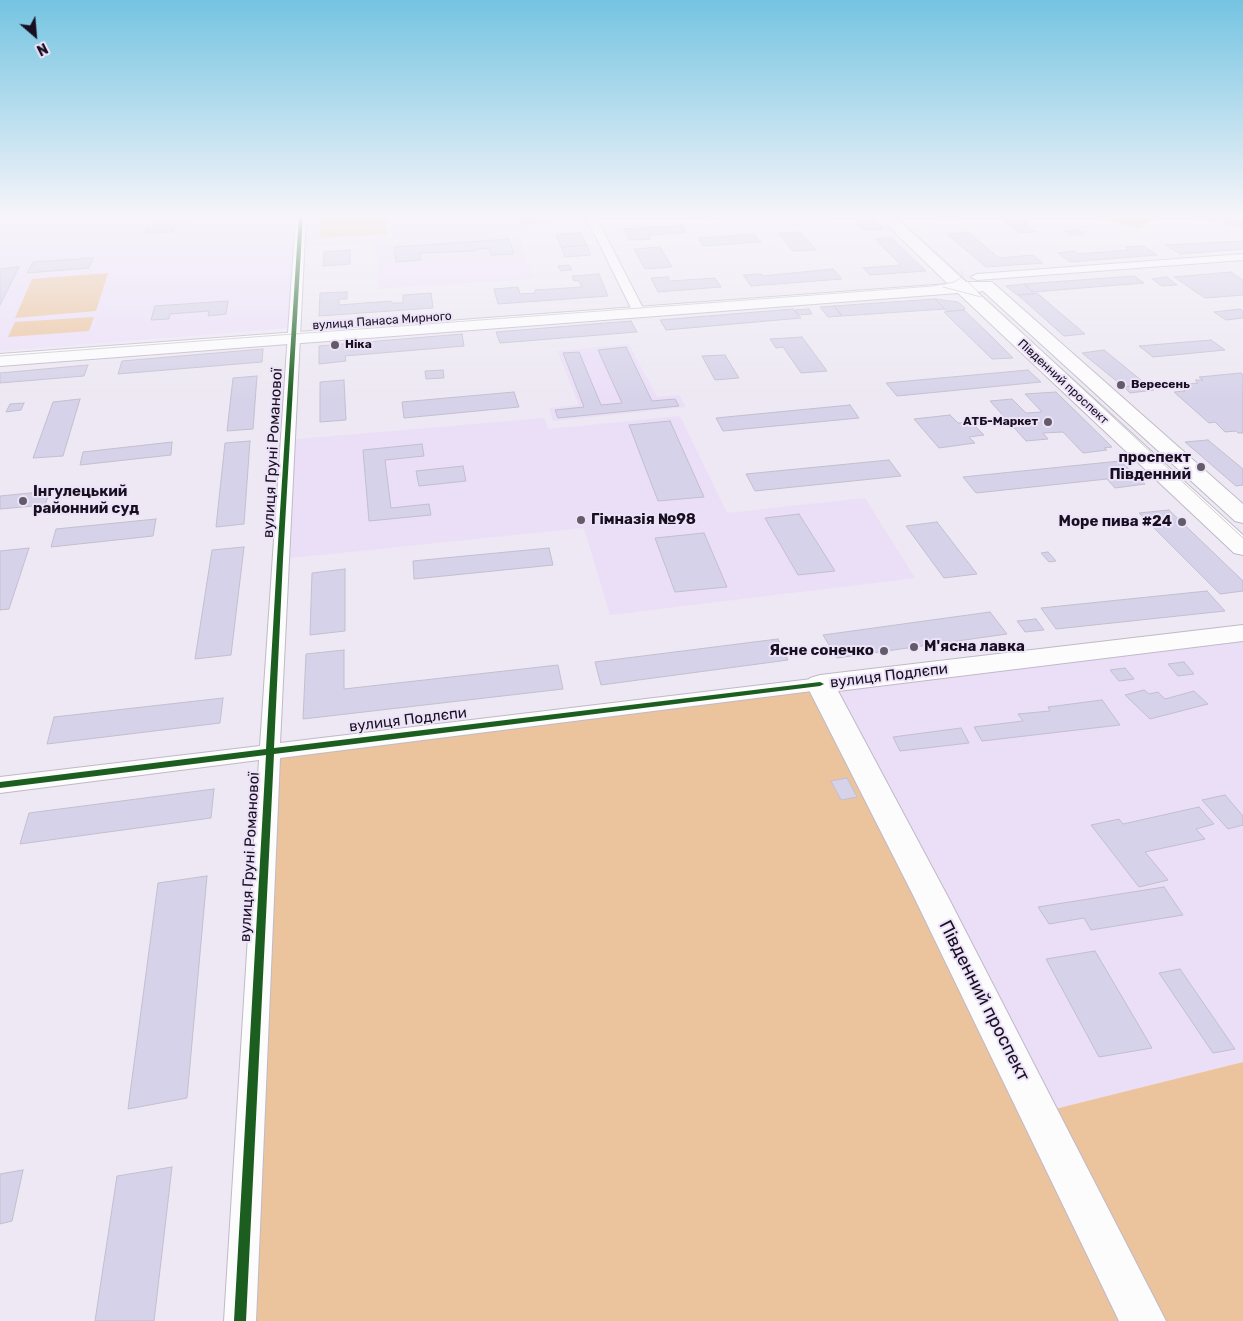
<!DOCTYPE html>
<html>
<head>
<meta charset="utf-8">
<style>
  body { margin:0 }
  #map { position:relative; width:1243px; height:1321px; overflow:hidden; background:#ede8f3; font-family:Rubik,sans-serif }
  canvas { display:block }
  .north { position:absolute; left:10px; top:10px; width:50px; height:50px; -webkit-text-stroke:4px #ede3f8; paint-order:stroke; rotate:153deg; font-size:14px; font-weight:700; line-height:20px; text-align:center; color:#180f21 }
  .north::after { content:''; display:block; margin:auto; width:18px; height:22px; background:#180f21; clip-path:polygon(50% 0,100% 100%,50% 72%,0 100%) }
</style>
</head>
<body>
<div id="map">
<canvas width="1243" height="1321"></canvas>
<div class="north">N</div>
</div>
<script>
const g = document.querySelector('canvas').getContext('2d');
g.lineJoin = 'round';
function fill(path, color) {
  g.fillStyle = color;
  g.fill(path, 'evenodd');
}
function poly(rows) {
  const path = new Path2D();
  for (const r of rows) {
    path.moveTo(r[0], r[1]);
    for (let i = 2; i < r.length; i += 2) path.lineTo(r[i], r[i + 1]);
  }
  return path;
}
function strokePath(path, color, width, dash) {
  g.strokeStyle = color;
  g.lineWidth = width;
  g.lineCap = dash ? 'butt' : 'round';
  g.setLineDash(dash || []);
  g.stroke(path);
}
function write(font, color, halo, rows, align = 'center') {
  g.font = font + ' Rubik,sans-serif';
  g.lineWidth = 4;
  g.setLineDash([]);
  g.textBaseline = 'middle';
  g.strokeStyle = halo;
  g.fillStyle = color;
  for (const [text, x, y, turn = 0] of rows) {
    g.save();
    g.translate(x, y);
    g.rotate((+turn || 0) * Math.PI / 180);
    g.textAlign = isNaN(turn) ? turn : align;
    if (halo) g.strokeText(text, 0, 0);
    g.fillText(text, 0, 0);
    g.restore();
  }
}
const built = poly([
  [2,215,299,215,293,328,0,351,0,217],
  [301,215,590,215,596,227,518,233,533,279,379,289,376,242,298,248],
  [724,215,823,215,832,223,738,231],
  [629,344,657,397,679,395,686,407,553,421,549,408,579,405,557,351],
  [680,416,727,513,865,498,915,578,610,615,584,528,280,559,287,440,544,418,548,429],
  [1243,633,1243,1062,1039,1113,820,684]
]);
const green = poly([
  [320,215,386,215,387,234,320,238],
  [1089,215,1161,215,1138,228],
  [108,273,96,311,15,318,32,279],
  [94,317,89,331,8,337,15,322],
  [820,684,1039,1113,1243,1062,1243,1321,240,1321,270,751]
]);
const building = poly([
  [159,215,240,215,240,218,176,223,173,232,145,234,147,229,155,228,159,215],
  [518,215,561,215,564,221,521,224,518,215],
  [688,215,708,215,710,218,690,220,688,215],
  [852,215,871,215,884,229,862,230,856,224,860,224,852,215],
  [935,215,958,215,961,218,940,219,935,215],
  [998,215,1014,215,1017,218,1021,218,1031,225,1026,225,1035,232,1019,233,998,215],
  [1190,215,1222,215,1243,220,1243,228,1190,215],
  [682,225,687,233,649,235,651,239,629,240,623,229,682,225],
  [1079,230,1085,234,1071,235,1065,231,1079,230],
  [800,232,816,250,793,251,778,233,800,232],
  [968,232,999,258,1033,255,1043,263,986,267,947,234,968,232],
  [581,233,587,245,561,247,556,234,581,233],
  [754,234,761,242,703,246,698,238,754,234],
  [892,238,898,244,926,271,870,275,863,268,901,265,875,239,892,238],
  [509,239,514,254,491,255,489,248,476,249,476,251,420,253,421,260,396,262,394,247,509,239],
  [1243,241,1243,249,1180,254,1166,245,1243,241],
  [587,245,591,255,565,257,561,247,587,245],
  [1143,246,1157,255,1070,262,1058,253,1075,251,1078,254,1129,250,1125,247,1143,246],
  [660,247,672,267,645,269,634,249,660,247],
  [350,250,350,264,323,266,324,252,350,250],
  [93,258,89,268,27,273,33,262,93,258],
  [569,265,572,270,561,271,558,266,569,265],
  [19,267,0,305,0,269,19,267],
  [833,269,842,279,751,286,743,275,761,274,762,276,833,269],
  [1231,272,1243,280,1243,295,1205,298,1174,277,1231,272],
  [599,274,608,296,498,304,494,289,518,287,520,294,535,293,535,290,582,287,579,281,574,281,572,276,599,274],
  [1134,276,1144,283,1033,292,1024,284,1134,276],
  [668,277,670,281,715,278,721,287,658,292,651,278,668,277],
  [1167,277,1177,285,1162,286,1152,279,1167,277],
  [1024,284,1035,294,1017,295,1006,286,1024,284],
  [347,292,347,299,339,299,339,305,391,301,392,303,403,303,403,295,431,293,433,308,319,316,320,293,347,292],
  [1037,293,1085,334,1064,336,1018,295,1037,293],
  [935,299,945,309,842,316,834,306,935,299],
  [935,299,958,302,965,308,964,310,947,311,935,299],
  [228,301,226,314,208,316,209,311,170,314,169,319,151,320,155,306,228,301],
  [834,306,842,316,828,317,820,307,834,306],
  [793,309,801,318,666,330,660,320,793,309],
  [809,309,812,314,798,315,795,310,809,309],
  [1240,309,1243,311,1243,318,1226,320,1214,312,1240,309],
  [964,310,991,336,1013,358,992,359,944,312,964,310],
  [631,321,637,332,500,343,496,332,631,321],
  [462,334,464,346,345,356,346,361,319,364,319,346,462,334],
  [802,337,827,371,801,373,783,347,776,348,770,339,802,337],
  [1211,340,1225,350,1153,357,1139,346,1211,340],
  [626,347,652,401,675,399,679,406,558,418,555,410,584,407,563,353,579,352,601,405,622,403,598,350,626,347],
  [263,349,262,362,118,374,122,361,263,349],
  [1104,350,1147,385,1124,387,1082,353,1104,350],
  [725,355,739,378,715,380,702,356,725,355],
  [88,365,84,376,0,383,0,373,88,365],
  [443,370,444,378,426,379,425,371,443,370],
  [1028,370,1041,382,897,396,886,383,1028,370],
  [1241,373,1243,375,1243,433,1238,433,1236,431,1225,432,1215,422,1209,423,1174,392,1185,391,1178,385,1198,383,1195,380,1203,380,1199,377,1241,373],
  [257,376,253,429,227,431,233,378,257,376],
  [344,380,346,420,320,422,320,382,344,380],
  [1147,385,1154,390,1130,393,1124,387,1147,385],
  [514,392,519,407,404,418,402,402,514,392],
  [1056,392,1112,447,1104,448,1107,450,1083,453,1063,432,1043,433,1048,439,1026,441,990,401,1012,399,1026,413,1042,412,1025,394,1056,392],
  [80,399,63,456,33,458,53,402,80,399],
  [24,403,21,410,6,412,10,404,24,403],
  [850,405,859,418,723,431,716,418,850,405],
  [950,415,958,423,971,422,984,435,969,437,975,443,939,448,914,419,950,415],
  [670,421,704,497,658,501,629,425,670,421],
  [1208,440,1243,469,1243,485,1236,486,1185,442,1208,440],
  [250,441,244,524,216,527,225,443,250,441],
  [172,442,171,455,80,465,83,452,172,442],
  [422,444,424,456,385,460,391,508,429,504,431,515,369,521,363,450,422,444],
  [889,460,901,476,755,491,746,474,889,460],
  [1120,461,1145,484,1115,488,1107,479,976,493,963,477,1120,461],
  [463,466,466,481,419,486,416,471,463,466],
  [50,491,45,505,0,509,0,496,50,491],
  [1169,510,1243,581,1243,591,1220,594,1139,513,1169,510],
  [799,514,835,571,798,575,765,518,799,514],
  [156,519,153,536,51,547,56,529,156,519],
  [937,522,977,574,944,578,906,526,937,522],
  [704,533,727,587,675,592,655,538,704,533],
  [244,547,231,655,195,659,212,550,244,547],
  [29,548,9,609,0,610,0,551,29,548],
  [549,548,553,565,414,579,413,561,549,548],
  [1048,552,1056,561,1049,562,1041,553,1048,552],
  [345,569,345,631,310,635,312,573,345,569],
  [1207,591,1225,611,1056,629,1041,608,1207,591],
  [990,612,1007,634,837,658,823,635,990,612],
  [1036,619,1044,630,1025,632,1017,621,1036,619],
  [778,639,788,660,601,685,595,662,778,639],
  [344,650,344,689,558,665,563,689,303,719,306,654,344,650],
  [1184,662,1194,674,1178,676,1168,664,1184,662],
  [1125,668,1134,679,1119,681,1110,670,1125,668],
  [1144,690,1149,694,1158,692,1165,699,1194,691,1208,704,1150,719,1125,695,1144,690],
  [223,698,220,723,47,744,54,717,223,698],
  [1102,700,1120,725,982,741,974,727,1023,721,1018,714,1050,711,1048,707,1102,700],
  [961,728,969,743,900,751,893,737,961,728],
  [847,778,857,797,841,800,831,781,847,778],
  [214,789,211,818,20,844,29,813,214,789],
  [1225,795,1243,816,1243,825,1228,829,1202,800,1225,795],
  [1199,807,1214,824,1196,829,1205,839,1145,852,1168,880,1139,887,1091,825,1119,819,1123,824,1199,807],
  [207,876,187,1098,128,1109,158,883,207,876],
  [1164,887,1183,915,1091,930,1084,918,1049,924,1038,907,1164,887],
  [1095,951,1152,1048,1099,1057,1046,959,1095,951],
  [1180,969,1235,1049,1213,1053,1159,973,1180,969],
  [172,1167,154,1321,95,1321,117,1176,172,1167],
  [23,1170,12,1221,0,1224,0,1174,23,1170]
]);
const minor = poly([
  [296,215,306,215,280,743,820,678,827,680,830,684,827,688,820,690,280,758,256,1321,224,1321,259,760,0,793,0,777,260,746,296,215],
  [585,215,595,215,645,312,643,315,639,316,633,312,585,215],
  [1243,254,1243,260,977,280,971,277,977,274,1243,254]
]);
const secondary = poly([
  [877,215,893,215,966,282,992,282,1243,504,1243,523,1235,521,983,291,977,292,1243,535,1243,555,1234,553,958,293,0,366,0,354,948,284,877,215],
  [1243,625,1243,641,838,691,948,897,1166,1321,1119,1321,914,897,806,684,810,678,820,675,1243,625]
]);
const tram = poly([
  [896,215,1243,538],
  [943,287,981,297],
  [0,356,933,286,954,282,962,277,962,271]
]);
const cycleway = poly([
  [299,215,303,215,283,559,274,748,820,682,824,684,820,686,274,754,246,1321,234,1321,266,755,0,788,0,782,266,749,277,559,299,215]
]);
const markers = [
  [335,345,5,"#635b6a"],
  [1121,385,5,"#635b6a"],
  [1048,422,5,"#635b6a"],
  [1201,467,5,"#635b6a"],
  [23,501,5,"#635b6a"],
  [581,520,5,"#635b6a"],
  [1182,522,5,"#635b6a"],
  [914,647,5,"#635b6a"],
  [884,651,5,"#635b6a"]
];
const farStreetnames = [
  ["вулиця Панаса Мирного",382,321,-4],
  ["Південний проспект",1063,382,43]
];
const farPoinames = [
  ["Ніка",345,345],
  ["Вересень",1131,385],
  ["АТБ-Маркет",1038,422,"right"]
];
const streetNames = [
  ["вулиця Груні Романової",273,453,-87],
  ["вулиця Подлєпи",889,676,-7],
  ["вулиця Подлєпи",408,720,-7],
  ["вулиця Груні Романової",250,857,-87]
];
const poiNames = [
  ["проспект",1191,458],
  ["Південний",1191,475],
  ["Інгулецький",33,492,"left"],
  ["районний суд",33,509,"left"],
  ["Гімназія №98",591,520,"left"],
  ["Море пива #24",1172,522],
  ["М'ясна лавка",924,647,"left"],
  ["Ясне сонечко",874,651]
];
const nearStreetnames = [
  ["Південний проспект",984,1001,63]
];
fill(built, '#ebdff8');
fill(green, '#ebc49e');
fill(building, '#d6d2e9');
strokePath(building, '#c3bfce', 1);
strokePath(minor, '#c0b9c7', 2);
strokePath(secondary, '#c0b9c7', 2);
fill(minor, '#fcfcfd');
fill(secondary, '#fcfcfd');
strokePath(tram, '#cdcbce', 1);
fill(cycleway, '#1b5e20');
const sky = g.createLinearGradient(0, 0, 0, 400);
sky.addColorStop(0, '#74c4e1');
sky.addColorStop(0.54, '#f7f5fa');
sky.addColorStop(1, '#f7f5fa00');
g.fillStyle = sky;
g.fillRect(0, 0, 1243, 400);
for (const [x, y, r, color] of markers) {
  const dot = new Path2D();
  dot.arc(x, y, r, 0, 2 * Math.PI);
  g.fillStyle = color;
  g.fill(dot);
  strokePath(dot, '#ede3f8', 2);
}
write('12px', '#180f21', '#ede3f8', farStreetnames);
write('bold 12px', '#180f21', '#ede3f8', farPoinames, 'left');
write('15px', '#180f21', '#ede3f8', streetNames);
write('bold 15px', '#180f21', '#ede3f8', poiNames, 'right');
write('18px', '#180f21', '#ede3f8', nearStreetnames);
</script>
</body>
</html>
